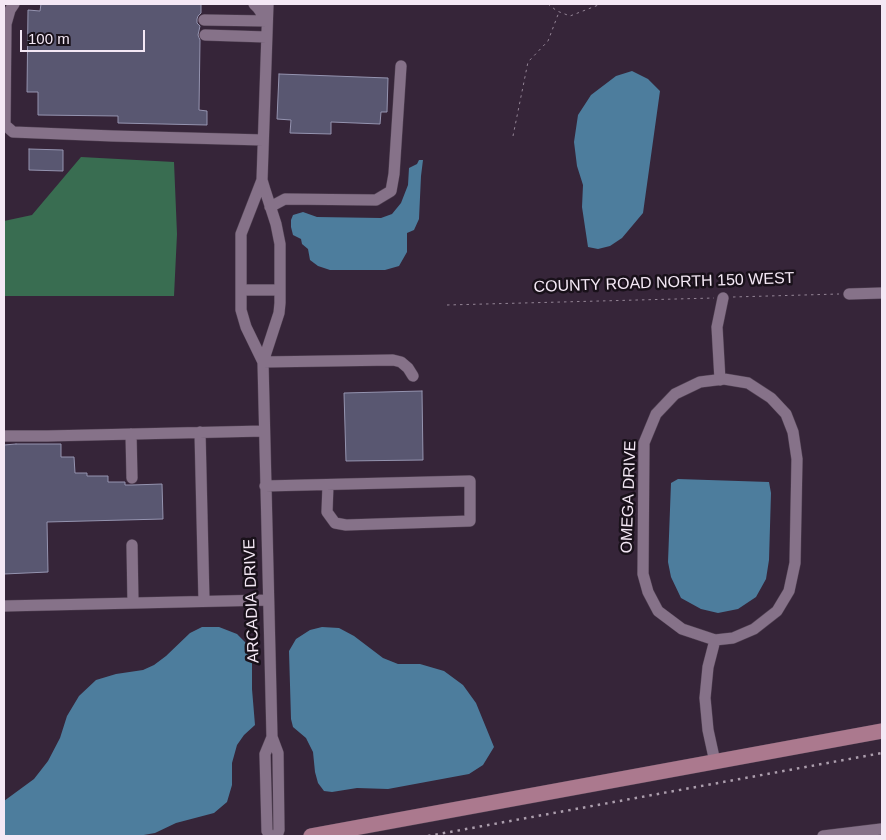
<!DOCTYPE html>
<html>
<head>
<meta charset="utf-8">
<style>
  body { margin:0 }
  #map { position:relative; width:886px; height:840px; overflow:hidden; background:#362539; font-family:Helvetica,sans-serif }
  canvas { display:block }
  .frame { position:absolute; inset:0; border:5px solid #f4e8f5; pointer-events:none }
  .scale { position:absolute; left:20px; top:30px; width:125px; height:22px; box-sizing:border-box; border:2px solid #f4e8f5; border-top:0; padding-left:6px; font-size:15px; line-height:18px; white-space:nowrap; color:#f4e8f5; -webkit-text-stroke:4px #19111a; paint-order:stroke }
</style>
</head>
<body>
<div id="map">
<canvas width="886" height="840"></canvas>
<div class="frame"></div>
<div class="scale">100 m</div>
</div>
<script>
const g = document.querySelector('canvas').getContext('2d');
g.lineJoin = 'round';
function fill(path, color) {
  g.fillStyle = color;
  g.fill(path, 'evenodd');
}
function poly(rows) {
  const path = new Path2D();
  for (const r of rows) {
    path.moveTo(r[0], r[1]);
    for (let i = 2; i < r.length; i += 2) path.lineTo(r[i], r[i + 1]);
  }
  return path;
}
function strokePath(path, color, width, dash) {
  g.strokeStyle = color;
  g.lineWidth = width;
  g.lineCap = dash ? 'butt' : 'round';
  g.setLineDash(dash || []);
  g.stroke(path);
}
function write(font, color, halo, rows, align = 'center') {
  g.font = font + ' Helvetica,sans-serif';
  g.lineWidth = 5;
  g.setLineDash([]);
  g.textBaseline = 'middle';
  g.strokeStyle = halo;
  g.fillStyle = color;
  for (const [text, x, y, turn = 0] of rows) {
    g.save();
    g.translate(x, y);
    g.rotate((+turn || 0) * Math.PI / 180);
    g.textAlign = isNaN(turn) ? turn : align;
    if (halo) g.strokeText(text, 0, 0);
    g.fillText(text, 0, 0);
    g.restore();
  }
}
const forest = poly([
  [81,157,174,162,177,234,174,296,4,296,4,221,32,215]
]);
const water = poly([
  [632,71,648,79,660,91,643,213,622,238,610,246,598,249,588,247,582,207,583,185,577,166,574,142,578,115,591,95,616,76],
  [419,160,423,160,421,176,419,219,414,230,407,233,407,252,399,266,385,270,330,270,318,266,310,260,308,249,302,244,301,239,293,235,291,227,291,220,293,215,303,212,317,217,381,218,392,214,401,203,408,185,409,168,417,164],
  [678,479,769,482,771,493,769,560,766,579,756,597,738,609,718,613,701,609,681,598,671,577,668,562,671,483],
  [202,627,219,627,237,634,248,645,252,659,252,689,255,725,244,735,237,745,232,763,232,785,227,802,214,813,176,823,155,833,138,836,4,836,4,801,34,779,48,761,60,738,67,716,79,696,96,680,116,674,143,670,154,665,166,656,190,633],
  [322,627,339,628,354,636,383,658,398,664,420,664,444,671,463,685,476,703,494,747,483,765,469,774,388,789,357,788,332,792,324,791,318,783,315,772,313,752,306,738,293,727,291,719,289,651,296,639,310,630]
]);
const building = poly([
  [41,4,201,4,201,13,198,16,197,19,197,23,200,26,198,35,200,40,199,110,207,111,207,125,118,123,118,116,38,115,38,92,27,92,28,10,40,11,41,4],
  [279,74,388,78,387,112,381,112,380,124,331,122,331,134,290,133,291,120,277,119,279,74],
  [29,149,63,150,63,171,29,170,29,149],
  [422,391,423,460,346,461,344,393,422,391],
  [16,444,61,444,61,457,74,457,75,473,87,473,87,476,108,476,108,482,125,482,125,485,132,485,162,484,163,519,47,522,48,572,4,574,4,445,16,444]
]);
const path = poly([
  [548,4,557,11,570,16,601,4],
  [513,136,528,62,548,41,559,12],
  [733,297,839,294],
  [447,305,714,298]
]);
const minor = poly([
  [14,4,10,10,6,24,5,125,13,132,113,136,263,140],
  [254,4,258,8,267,21],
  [204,20,267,21],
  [205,35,266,37],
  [262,180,241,234,241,310,246,327,263,362,279,313,280,303,280,244,276,224,265,190,262,180,268,4],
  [270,207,285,199,376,200,391,191,394,174,401,66],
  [241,290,280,290],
  [849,294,882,293],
  [724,379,748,383,771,398,786,414,793,432,797,459,795,563,789,591,777,611,754,629,733,638,715,640,682,629,658,611,648,592,643,574,644,443,656,414,675,394,700,382,724,379],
  [720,380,717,327,723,298],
  [200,432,204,601],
  [131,434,132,478],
  [4,436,47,436,264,431],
  [265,486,470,481,470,521,346,525,335,523,327,512,328,485],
  [132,545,133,603],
  [4,606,268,600],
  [272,737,278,753,279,830,277,836],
  [715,762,708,730,705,698,708,667,715,640],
  [270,836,267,831,265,754,272,737,263,362,393,360,401,362,408,368,413,376],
  [823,836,881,829]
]);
const major = poly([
  [311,836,882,731]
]);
const rail = poly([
  [428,836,882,753]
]);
const streetNames = [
  ["COUNTY ROAD NORTH 150 WEST",664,283,-2],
  ["OMEGA DRIVE",629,497,-88],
  ["ARCADIA DRIVE",252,601,-92]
];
fill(forest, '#396d51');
fill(water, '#4d7d9d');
fill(building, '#595771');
strokePath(building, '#9594b0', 1);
strokePath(minor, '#514253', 12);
strokePath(major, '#514253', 16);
strokePath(path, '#948596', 1, [2.5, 4]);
strokePath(minor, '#867289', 11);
strokePath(major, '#ab798e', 15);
strokePath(rail, '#ac9ead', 2.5, [2.5, 5]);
write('16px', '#f4e8f5', '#19111a', streetNames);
</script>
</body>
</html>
